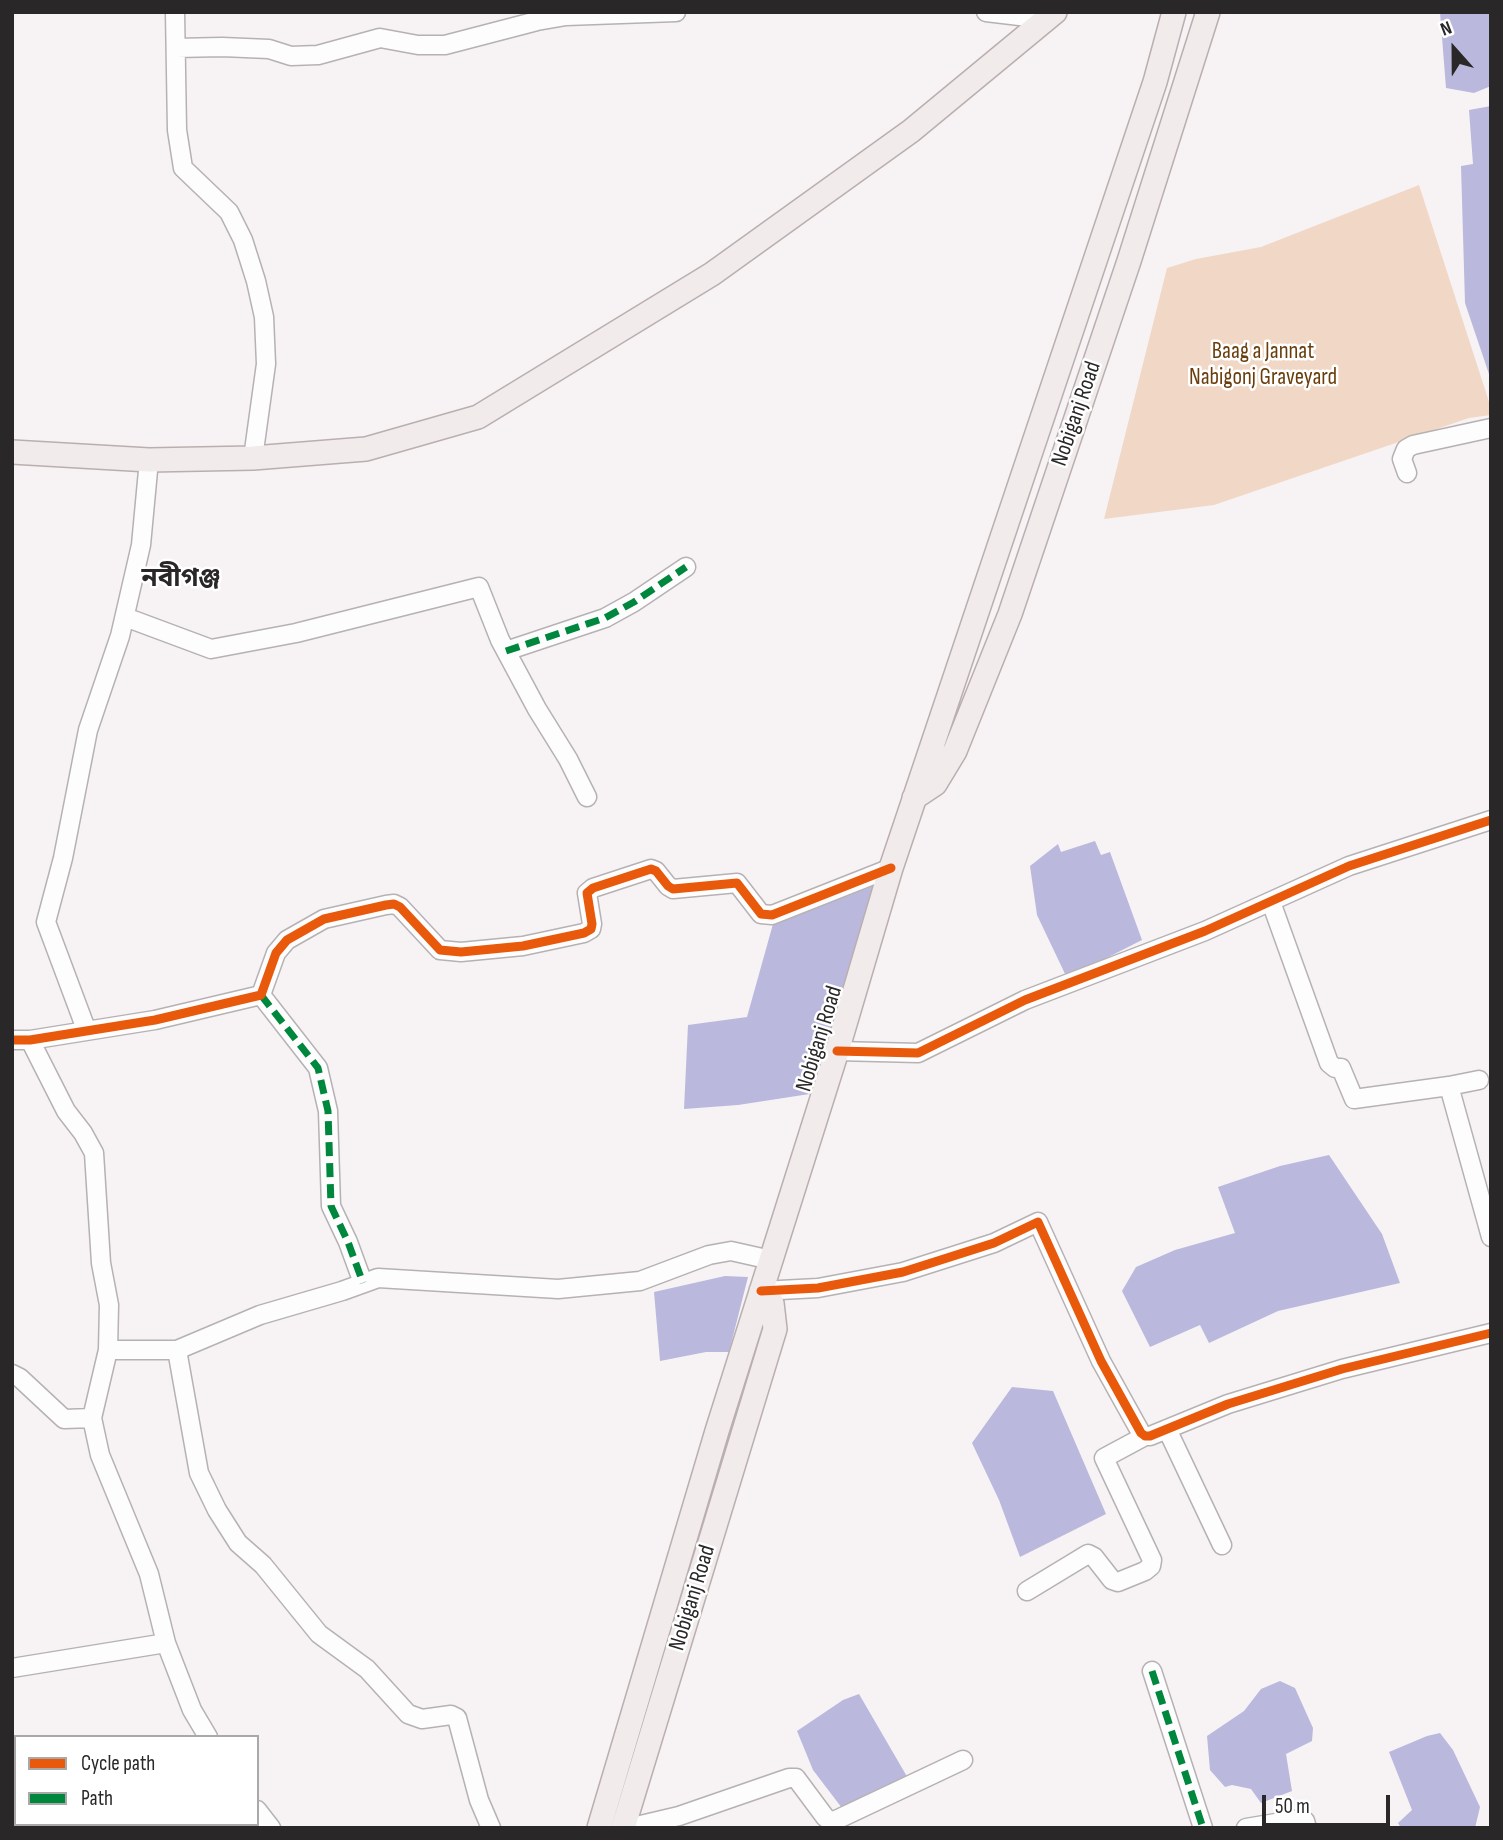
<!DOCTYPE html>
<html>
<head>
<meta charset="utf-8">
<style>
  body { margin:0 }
  #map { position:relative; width:1503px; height:1840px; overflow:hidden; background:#f7f2f4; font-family:"Sofia Sans Condensed",sans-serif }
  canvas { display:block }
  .frame { position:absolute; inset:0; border:14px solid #292727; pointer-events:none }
  .legend { position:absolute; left:14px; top:1735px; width:245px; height:91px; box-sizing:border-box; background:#fff; border:2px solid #a9a9a9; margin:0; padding:9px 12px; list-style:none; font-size:21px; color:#292727 }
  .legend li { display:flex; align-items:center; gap:14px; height:35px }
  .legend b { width:35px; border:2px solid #a9a9a9 }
  .north { position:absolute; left:1419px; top:14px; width:70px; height:70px; -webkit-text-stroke:5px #fff; paint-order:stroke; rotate:339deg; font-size:19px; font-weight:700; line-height:28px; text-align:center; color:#292727 }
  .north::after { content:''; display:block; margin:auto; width:24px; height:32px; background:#292727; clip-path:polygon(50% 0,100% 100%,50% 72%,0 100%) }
  .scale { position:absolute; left:1262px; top:1795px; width:128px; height:32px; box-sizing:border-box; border:4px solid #292727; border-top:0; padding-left:9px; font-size:21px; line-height:24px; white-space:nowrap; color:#292727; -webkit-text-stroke:5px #fff; paint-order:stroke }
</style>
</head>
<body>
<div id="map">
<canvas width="1503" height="1840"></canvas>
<div class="frame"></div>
<ul class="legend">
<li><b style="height:9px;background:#e8590c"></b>Cycle path</li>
<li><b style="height:9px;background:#00873e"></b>Path</li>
</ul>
<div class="north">N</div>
<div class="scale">50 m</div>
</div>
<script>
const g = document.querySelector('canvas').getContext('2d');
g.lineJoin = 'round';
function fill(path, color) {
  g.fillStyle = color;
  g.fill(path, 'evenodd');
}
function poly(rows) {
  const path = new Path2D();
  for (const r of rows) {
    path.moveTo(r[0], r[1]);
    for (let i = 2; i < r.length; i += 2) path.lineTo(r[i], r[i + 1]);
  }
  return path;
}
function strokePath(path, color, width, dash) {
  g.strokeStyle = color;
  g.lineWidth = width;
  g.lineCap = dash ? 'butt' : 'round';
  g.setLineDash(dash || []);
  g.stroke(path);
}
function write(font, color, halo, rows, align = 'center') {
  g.font = font + ' "Sofia Sans Condensed","Noto Sans Bengali",sans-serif';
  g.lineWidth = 5;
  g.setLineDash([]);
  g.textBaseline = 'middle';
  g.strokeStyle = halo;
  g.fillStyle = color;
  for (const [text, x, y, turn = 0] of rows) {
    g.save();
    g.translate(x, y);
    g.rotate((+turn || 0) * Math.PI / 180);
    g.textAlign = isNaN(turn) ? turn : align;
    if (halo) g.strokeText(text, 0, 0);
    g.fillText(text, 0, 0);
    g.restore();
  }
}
const green = poly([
  [1419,185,1491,408,1491,415,1469,418,1214,505,1104,519,1167,268,1196,259,1261,247]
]);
const water = poly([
  [1440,12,1491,12,1491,86,1474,93,1446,88],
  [1491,106,1491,380,1465,303,1461,166,1473,164,1469,110],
  [1095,841,1101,855,1110,852,1142,940,1067,978,1037,915,1030,866,1058,844,1061,852],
  [884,882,816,1093,738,1105,684,1109,688,1025,747,1017,773,924],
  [1329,1155,1382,1234,1400,1283,1278,1311,1209,1343,1200,1325,1150,1347,1122,1291,1136,1267,1175,1250,1235,1233,1218,1187,1280,1166],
  [725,1276,748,1277,729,1352,706,1352,660,1361,654,1292],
  [1012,1387,1053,1391,1106,1514,1020,1557,999,1500,972,1443],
  [1280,1681,1295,1688,1313,1728,1312,1741,1286,1754,1292,1791,1261,1803,1251,1789,1232,1785,1225,1787,1210,1770,1207,1736,1244,1711,1261,1689],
  [859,1694,909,1780,845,1812,813,1770,797,1731,843,1700],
  [1440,1733,1453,1750,1480,1807,1475,1828,1401,1828,1398,1823,1412,1810,1389,1752,1427,1736]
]);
const minor = poly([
  [175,12,177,130,183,168,229,212,243,240,256,281,264,317,266,364,253,458],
  [986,12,1045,19],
  [176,48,222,47,269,49,291,56,318,55,380,38,418,45,445,45,537,21,566,16,676,12],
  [1407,473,1402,459,1406,449,1413,445,1491,428],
  [125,617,211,649,296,633,479,587,500,640,537,709,568,759,587,797],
  [506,651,605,618,634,602,686,567],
  [1271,902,1329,1063,1335,1068,1341,1068,1354,1099,1449,1086,1491,1237],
  [261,995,318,1068,328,1111,331,1206,348,1242,363,1283],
  [86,1029,46,922,63,858,88,730,120,636,141,545,149,460],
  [12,1040,30,1040,155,1020,261,995,276,953,287,940,324,919,386,905,394,904,400,907,440,950,461,952,523,946,584,933,591,929,592,924,587,893,593,888,651,869,656,871,668,886,673,889,737,883,761,914,772,915,891,868],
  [30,1040,66,1111,83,1133,94,1153,101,1263,109,1305,108,1350,92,1418],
  [837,1051,918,1053,1025,1000,1205,931,1349,866,1491,820],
  [1449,1086,1479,1080],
  [761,1291,818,1288,903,1272,994,1243,1038,1222,1101,1361,1141,1433,1145,1436,1150,1436,1228,1404,1342,1369,1491,1333],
  [108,1350,177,1350,260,1315,342,1291,378,1278,558,1289,640,1281,709,1255,731,1251,771,1260],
  [177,1350,199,1473,217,1510,238,1543,263,1565,319,1634,367,1669,408,1714,422,1719,451,1715,457,1718,479,1800,491,1828],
  [12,1374,20,1378,64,1419,92,1418,100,1455,149,1574,166,1643,192,1710,208,1737],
  [1167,1429,1222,1545],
  [1027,1591,1088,1554,1094,1557,1112,1580,1118,1582,1145,1571,1151,1566,1152,1560,1104,1458,1145,1436],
  [12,1668,166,1643],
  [1152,1671,1203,1828],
  [257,1810,271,1828],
  [628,1828,679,1816,789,1778,796,1778,825,1817,830,1821,836,1820,963,1760],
  [1246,1828,1300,1819,1305,1821,1307,1828]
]);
const major = poly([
  [12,452,149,460,253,458,366,449,478,417,712,274,911,131,1055,12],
  [914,798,935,784,955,751,1010,614,1129,261,1208,12],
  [599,1828,717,1431,837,1051,891,868,1155,82,1174,12],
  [623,1828,775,1329,772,1303,761,1291]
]);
const quiet = poly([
  [506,651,605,618,634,602,686,567],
  [261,995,318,1068,328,1111,331,1206,348,1242,363,1283],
  [1152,1671,1203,1828]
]);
const cycleway = poly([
  [12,1040,30,1040,155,1020,261,995,276,953,287,940,324,919,386,905,394,904,400,907,440,950,461,952,523,946,584,933,591,929,592,924,587,893,593,888,651,869,656,871,668,886,673,889,737,883,761,914,772,915,891,868],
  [837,1051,918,1053,1025,1000,1205,931,1349,866,1491,820],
  [761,1291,818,1288,903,1272,994,1243,1038,1222,1101,1361,1141,1433,1145,1436,1150,1436,1228,1404,1342,1369,1491,1333]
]);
const parkNames = [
  ["Baag a Jannat",1263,352],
  ["Nabigonj Graveyard",1263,378]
];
const streetNames = [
  ["Nobiganj Road",1077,414,-71],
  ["Nobiganj Road",820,1039,-73],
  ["Nobiganj Road",693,1598,-73]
];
const quarterNames = [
  ["নবীগঞ্জ",181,579]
];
fill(green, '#f1d8c6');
fill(water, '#bbb8de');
strokePath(minor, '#b6b2b4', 21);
strokePath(major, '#baafaf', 26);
strokePath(minor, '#fefdfd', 18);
strokePath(major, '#f1ebeb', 23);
strokePath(quiet, '#00873e', 7, [14, 7]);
strokePath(cycleway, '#e8590c', 9);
write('23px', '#6a3d0d', '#fff', parkNames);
write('23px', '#292727', '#fff', streetNames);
write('bold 26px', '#292727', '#fff', quarterNames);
</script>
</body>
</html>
